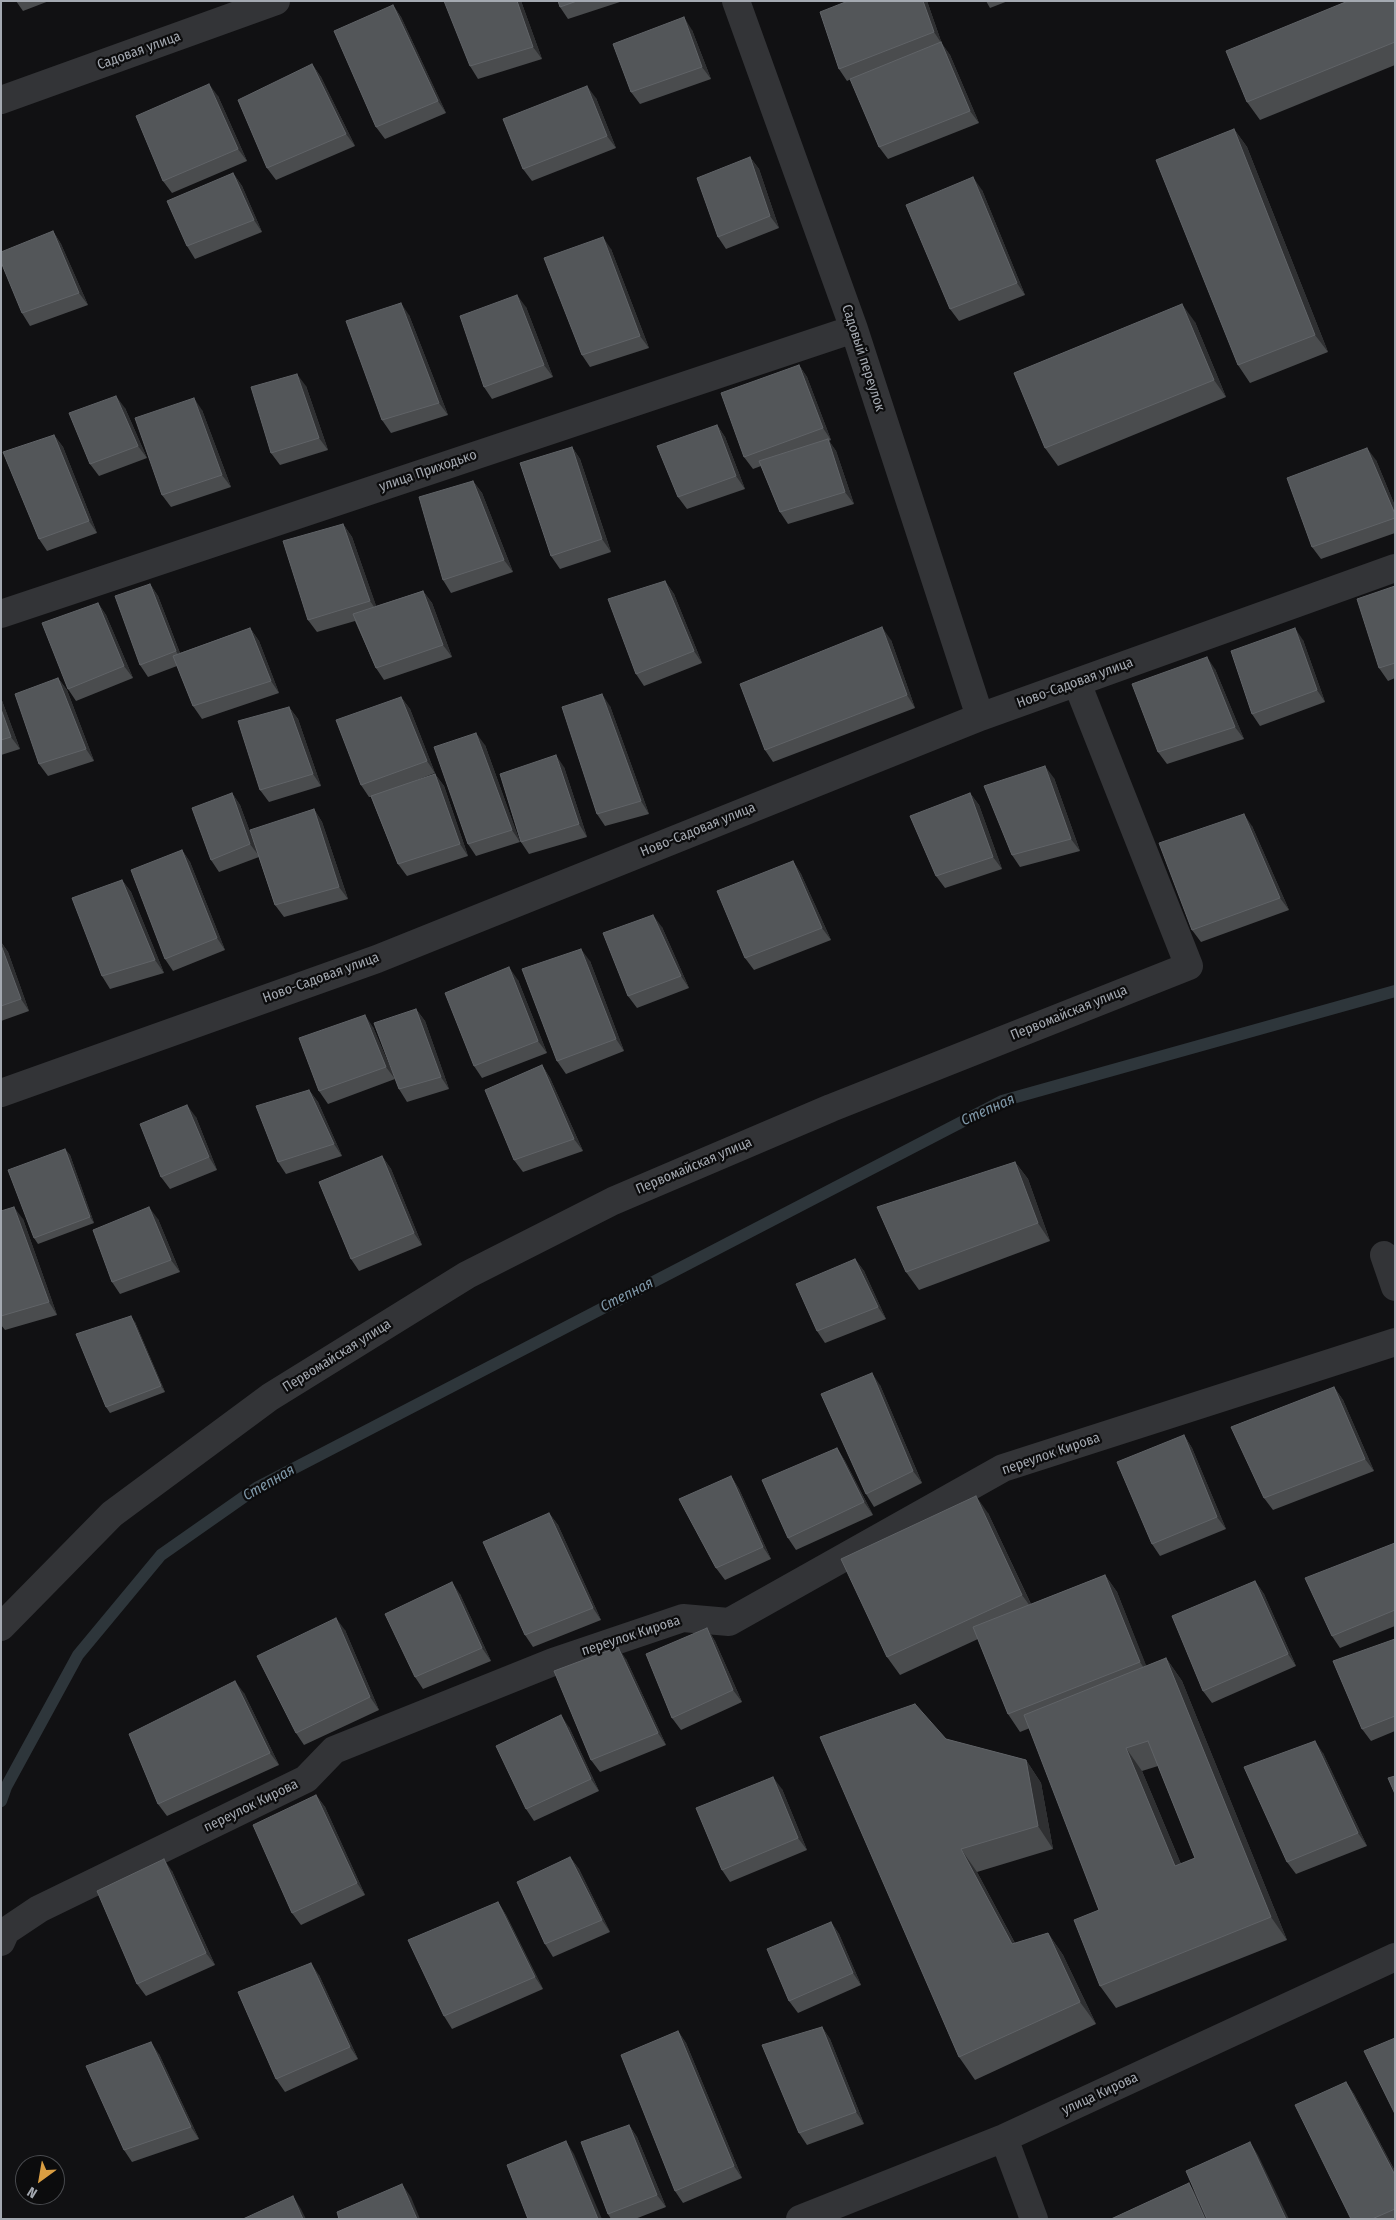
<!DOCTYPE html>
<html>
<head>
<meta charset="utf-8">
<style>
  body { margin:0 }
  #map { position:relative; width:1396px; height:2220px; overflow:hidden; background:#111113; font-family:"Fira Sans Condensed",sans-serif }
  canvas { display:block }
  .frame { position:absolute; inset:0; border:2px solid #a4a9b1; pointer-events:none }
  .north { position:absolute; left:15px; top:2155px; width:50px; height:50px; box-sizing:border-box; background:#0c0c0d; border:1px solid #494b4f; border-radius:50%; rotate:212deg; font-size:14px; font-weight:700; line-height:20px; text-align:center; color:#a4a9b1 }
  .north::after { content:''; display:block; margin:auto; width:18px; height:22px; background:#da9e42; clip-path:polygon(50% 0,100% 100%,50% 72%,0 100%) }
</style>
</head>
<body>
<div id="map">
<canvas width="1396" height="2220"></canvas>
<div class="frame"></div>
<div class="north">N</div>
</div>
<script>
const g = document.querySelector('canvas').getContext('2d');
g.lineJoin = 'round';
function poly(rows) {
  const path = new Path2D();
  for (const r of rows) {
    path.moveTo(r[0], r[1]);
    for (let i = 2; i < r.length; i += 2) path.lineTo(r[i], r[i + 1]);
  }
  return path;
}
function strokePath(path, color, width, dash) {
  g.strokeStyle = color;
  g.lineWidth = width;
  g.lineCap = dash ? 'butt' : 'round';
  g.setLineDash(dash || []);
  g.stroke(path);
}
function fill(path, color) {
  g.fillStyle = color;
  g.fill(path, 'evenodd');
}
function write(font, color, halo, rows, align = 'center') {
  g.font = font + ' "Fira Sans Condensed",sans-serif';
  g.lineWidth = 4.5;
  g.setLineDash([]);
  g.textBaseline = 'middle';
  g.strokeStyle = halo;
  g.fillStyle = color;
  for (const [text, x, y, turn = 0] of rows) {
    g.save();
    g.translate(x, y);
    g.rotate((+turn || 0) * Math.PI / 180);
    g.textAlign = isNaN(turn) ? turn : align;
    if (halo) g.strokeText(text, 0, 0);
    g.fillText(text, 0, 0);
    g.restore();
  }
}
const stream = poly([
  [1,1801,6,1787,78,1655,161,1555,258,1487,1002,1101,1395,991]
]);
const minor = poly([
  [736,1,854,329,980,717],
  [1,100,276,1],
  [1,614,854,329],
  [1,1093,377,959,980,717,1395,568],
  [1384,1255,1395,1287],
  [1,1627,112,1514,270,1397,467,1275,613,1201,831,1108,1189,966,1077,683],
  [1,1942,6,1931,39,1909,306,1779,334,1750,553,1662,683,1618,729,1622,1003,1468,1395,1342],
  [1004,2138,1034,2219],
  [800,2219,1004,2138,1395,1957]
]);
const wall = poly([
  [16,1,49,1,23,11],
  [521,1,542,59,478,79,470,66],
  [558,1,623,1,568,19,560,7],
  [848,1,927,1,942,44,950,55,979,123,888,159,879,147,851,79,847,81,839,69],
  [986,1,1008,1,990,8],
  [1395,1,1395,65,1260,120,1247,102],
  [393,5,401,17,446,113,385,139,376,127],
  [692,30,711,79,640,104,631,92],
  [312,64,321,77,355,146,276,180,267,168],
  [218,96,247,161,172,193,163,181],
  [596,98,616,148,532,181,523,169],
  [1234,129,1247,147,1328,352,1250,383,1238,365],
  [750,157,759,169,779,228,726,249,718,237],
  [233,173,242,186,262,232,195,259,187,246],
  [982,190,1025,295,959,321,950,309],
  [53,231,61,244,88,305,30,326,22,313],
  [611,249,649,348,590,367,582,355],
  [526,307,553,377,492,399,484,387],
  [409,315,448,415,391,433,382,420],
  [1195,322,1226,397,1058,466,1045,448],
  [799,365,807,377,831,440,829,441,836,451,854,504,788,524,780,512,761,466,753,469,744,457],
  [306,386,328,450,280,465,271,453],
  [125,408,147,458,99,476,90,464],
  [202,410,231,487,171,507,162,495],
  [717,425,725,437,745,489,687,509,678,497],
  [54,435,63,447,97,533,47,551,39,539],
  [572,447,580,459,611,552,560,569,551,556],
  [1376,460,1395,506,1395,533,1321,559,1312,547],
  [473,481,482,493,513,572,451,593,443,580],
  [343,524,352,537,376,606,423,591,432,603,452,657,384,680,376,668,355,621,317,632,308,620],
  [665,581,674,594,702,663,644,686,636,674],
  [150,584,158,596,180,653,250,628,259,641,279,693,202,719,193,706,177,666,148,677,140,665],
  [1395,586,1395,678,1388,681,1379,668],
  [98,603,106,615,133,678,76,701,68,689],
  [891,640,915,708,773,762,765,750],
  [1303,640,1325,702,1260,726,1252,714],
  [1215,669,1244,739,1167,764,1158,752],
  [58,678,67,690,94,761,48,776,39,764],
  [401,697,410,709,435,773,412,782,435,774,444,786,468,856,407,876,398,864,371,797,369,797,361,785],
  [1,698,20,749,1,755],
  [610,706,649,814,605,826,597,814],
  [289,707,298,719,321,786,269,802,260,790],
  [485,745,520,842,476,856,468,844],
  [564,767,587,837,529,854,521,842],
  [1054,778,1080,851,1020,867,1012,855],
  [232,793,240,805,253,840,314,809,322,822,348,899,284,917,275,905,259,857,219,872,211,860],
  [970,793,979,805,1002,869,945,888,936,876],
  [1252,826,1289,910,1201,942,1192,930],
  [182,850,190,862,225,950,173,971,165,959],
  [793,861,801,874,831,940,754,970,745,958],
  [122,880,131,892,164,973,110,989,102,976],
  [662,927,689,988,637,1008,628,996],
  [1,942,8,952,29,1011,1,1021],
  [590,961,624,1051,566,1074,557,1061],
  [518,980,547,1053,482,1078,474,1066],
  [416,1009,425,1021,449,1089,407,1102,399,1089],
  [373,1027,395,1079,328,1104,319,1091],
  [542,1065,550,1078,583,1151,523,1172,514,1160],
  [309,1090,318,1102,342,1156,286,1174,278,1162],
  [196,1117,217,1170,170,1189,161,1177],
  [65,1149,70,1155,94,1223,38,1244,34,1238],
  [382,1156,391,1169,422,1245,359,1271,351,1259],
  [1015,1162,1028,1179,1050,1241,919,1290,906,1272],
  [1,1211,23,1219,57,1315,5,1330,1,1325],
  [158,1219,180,1272,120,1294,112,1282],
  [855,1259,864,1271,886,1319,825,1343,817,1331],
  [135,1322,165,1392,110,1413,106,1407],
  [880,1385,922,1483,874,1507,866,1494],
  [1334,1387,1343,1400,1374,1471,1273,1510,1264,1498],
  [1184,1435,1192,1448,1226,1529,1160,1556,1152,1544],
  [837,1448,845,1461,873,1515,796,1550,788,1538],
  [731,1476,739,1489,771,1559,725,1580,716,1568],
  [549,1513,558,1525,601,1620,533,1647,525,1635],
  [988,1513,1031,1604,1105,1575,1117,1592,1146,1666,1166,1658,1182,1681,1287,1940,1116,2008,1100,1986,1099,1910,1030,1728,1020,1732,1008,1714,978,1639,900,1675,887,1657],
  [1158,1766,1195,1858,1181,1864,1142,1771],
  [1395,1543,1395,1626,1340,1648,1332,1636],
  [1255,1581,1264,1594,1296,1666,1212,1703,1203,1691],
  [460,1594,491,1661,423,1689,415,1677],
  [707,1628,715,1641,742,1702,681,1730,672,1718],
  [345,1630,379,1710,304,1745,296,1733],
  [1395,1639,1395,1731,1371,1741,1362,1729],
  [626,1659,666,1745,600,1772,591,1760],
  [244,1693,279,1765,167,1816,158,1804],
  [569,1727,599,1791,534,1821,526,1809],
  [946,1739,1026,1760,1041,1783,1053,1849,977,1872,1015,1943,1048,1933,1063,1955,1096,2024,975,2080,959,2057],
  [1323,1753,1367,1846,1296,1874,1287,1862],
  [782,1789,807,1850,730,1882,722,1870],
  [316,1795,325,1807,365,1895,301,1925,292,1913],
  [570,1857,579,1869,610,1932,553,1957,545,1944],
  [172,1871,215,1965,146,1996,137,1984],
  [498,1902,506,1915,543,1989,452,2029,444,2016],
  [831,1922,839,1934,861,1985,798,2013,789,2001],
  [319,1975,358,2059,285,2092,276,2079],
  [822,2027,830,2039,864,2124,807,2145,799,2133],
  [678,2031,686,2043,742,2178,683,2203,675,2191],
  [159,2054,199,2139,132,2162,124,2150],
  [1346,2082,1354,2094,1395,2171,1395,2219,1351,2219],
  [629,2125,637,2137,666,2207,635,2219,611,2219,608,2214]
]);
const shadedWall = poly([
  [517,1,521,1,542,59,533,47],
  [923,1,927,1,942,44,934,32],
  [393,5,401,17,446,113,438,101],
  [684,17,692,30,711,79,702,67],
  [941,42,950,55,979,123,970,111],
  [312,64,321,77,355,146,346,134],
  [209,84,218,96,247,161,238,149],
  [587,86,596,98,616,148,607,136],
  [1234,129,1247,147,1328,352,1315,335],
  [750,157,759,169,779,228,770,216],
  [233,173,242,186,262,232,254,220],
  [973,177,982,190,1025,295,1017,283],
  [53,231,61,244,88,305,79,293],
  [603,237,611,249,649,348,640,336],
  [517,295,526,307,553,377,544,365],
  [401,303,409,315,448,415,439,403],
  [1182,304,1195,322,1226,397,1214,380],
  [799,365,807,377,831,440,823,428],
  [297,374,306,386,328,450,319,438],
  [116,396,125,408,147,458,138,446],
  [194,398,202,410,231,487,222,475],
  [717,425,725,437,745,489,736,476],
  [54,435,63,447,97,533,89,521],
  [828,439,836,451,854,504,845,492],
  [572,447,580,459,611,552,602,539],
  [1367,448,1376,460,1395,506,1395,514],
  [473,481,482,493,513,572,504,560],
  [343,524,352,537,379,614,370,601],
  [665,581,674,594,702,663,694,651],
  [150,584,158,596,184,664,176,651],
  [423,591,432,603,452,657,443,645],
  [98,603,106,615,133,678,124,666],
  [882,627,891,640,915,708,907,695],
  [250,628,259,641,279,693,271,681],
  [1295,628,1303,640,1325,702,1317,690],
  [1207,657,1215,669,1244,739,1235,727],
  [58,678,67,690,94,761,86,749],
  [602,694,610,706,649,814,641,801],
  [401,697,410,709,435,773,427,761],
  [1,698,20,749,11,737,1,709],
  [289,707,298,719,321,786,313,774],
  [476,733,485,745,520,842,512,830],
  [556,755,564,767,587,837,579,824],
  [1045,766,1054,778,1080,851,1071,839],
  [435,774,444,786,468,856,460,844],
  [232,793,240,805,259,856,250,844],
  [970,793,979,805,1002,869,993,857],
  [314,809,322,822,348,899,339,887],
  [1244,814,1252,826,1289,910,1280,898],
  [182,850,190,862,225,950,217,938],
  [793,861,801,874,831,940,822,928],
  [122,880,131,892,164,973,155,960],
  [653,915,662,927,689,988,681,976],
  [1,942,8,952,29,1011,21,999,1,945],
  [581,949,590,961,624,1051,616,1039],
  [509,967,518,980,547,1053,538,1041],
  [416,1009,425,1021,449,1089,441,1077],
  [365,1015,373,1027,395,1079,386,1067],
  [542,1065,550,1078,583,1151,574,1139],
  [309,1090,318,1102,342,1156,334,1144],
  [187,1105,196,1117,217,1170,209,1157],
  [65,1149,70,1155,94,1223,90,1217],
  [382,1156,391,1169,422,1245,414,1233],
  [1015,1162,1028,1179,1050,1241,1038,1223],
  [14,1207,23,1219,57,1315,49,1302],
  [149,1207,158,1219,180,1272,171,1260],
  [855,1259,864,1271,886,1319,878,1307],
  [131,1316,135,1322,165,1392,161,1386],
  [872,1373,880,1385,922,1483,913,1471],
  [1334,1387,1343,1400,1374,1471,1365,1459],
  [1184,1435,1192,1448,1226,1529,1217,1517],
  [837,1448,845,1461,873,1515,864,1502],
  [731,1476,739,1489,771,1559,763,1547],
  [976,1496,988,1513,1035,1613,1022,1595],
  [549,1513,558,1525,601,1620,593,1608],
  [1105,1575,1117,1592,1152,1680,1140,1662],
  [1255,1581,1264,1594,1296,1666,1288,1654],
  [452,1582,460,1594,491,1661,482,1648],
  [336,1618,345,1630,379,1710,370,1697],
  [707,1628,715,1641,742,1702,733,1690],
  [618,1647,626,1659,666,1745,658,1733],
  [1166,1658,1182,1681,1287,1940,1271,1917],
  [235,1681,244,1693,279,1765,270,1753],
  [561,1715,569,1727,599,1791,591,1779],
  [1315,1741,1323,1753,1367,1846,1358,1833],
  [1126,1748,1142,1771,1191,1888,1175,1866],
  [1026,1760,1041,1783,1053,1849,1038,1826],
  [773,1777,782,1789,807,1850,798,1838],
  [316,1795,325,1807,365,1895,357,1883],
  [961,1849,977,1872,1027,1966,1012,1944],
  [570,1857,579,1869,610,1932,602,1920],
  [164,1859,172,1871,215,1965,206,1953],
  [498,1902,506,1915,543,1989,535,1977],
  [831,1922,839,1934,861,1985,853,1973],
  [1048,1933,1063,1955,1096,2024,1080,2002],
  [311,1963,319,1975,358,2059,350,2047],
  [822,2027,830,2039,864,2124,856,2112],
  [678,2031,686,2043,742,2178,734,2166],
  [151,2042,159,2054,199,2139,191,2127],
  [1346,2082,1354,2094,1395,2171,1395,2175],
  [629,2125,637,2137,666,2207,657,2195],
  [566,2141,574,2154,602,2219,598,2219],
  [1250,2142,1258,2155,1289,2219,1286,2219],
  [1189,2183,1197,2196,1208,2219,1205,2219],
  [402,2184,411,2197,420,2219,417,2219],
  [293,2196,301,2209,306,2219,303,2219]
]);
const building = poly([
  [444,1,517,1,533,47,470,66,444,1],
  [558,1,577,1,560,7,558,1],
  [848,1,923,1,934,32,839,69,820,12,848,1],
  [1348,1,1395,1,1395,42,1247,102,1226,51,1348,1],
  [393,5,438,101,376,127,334,31,393,5],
  [684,17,702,67,631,92,613,44,684,17],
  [941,42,970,111,879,147,850,79,941,42],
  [312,64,346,134,267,168,238,100,312,64],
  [209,84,238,149,163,181,136,116,209,84],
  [587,86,607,136,523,169,503,119,587,86],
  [1234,129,1315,335,1238,365,1156,160,1234,129],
  [750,157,770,216,718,237,697,178,750,157],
  [233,173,254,220,187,246,167,201,233,173],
  [973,177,1017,283,950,309,906,205,973,177],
  [53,231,79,293,22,313,1,262,1,252,53,231],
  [603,237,640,336,582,355,544,258,603,237],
  [517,295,544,365,484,387,460,316,517,295],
  [401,303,439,403,382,420,346,321,401,303],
  [1182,304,1214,380,1045,448,1014,373,1182,304],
  [799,365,823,428,744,457,721,393,799,365],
  [297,374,319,438,271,453,251,387,297,374],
  [116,396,138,446,90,464,69,413,116,396],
  [194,398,222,475,162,495,135,418,194,398],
  [717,425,736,476,678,497,657,446,717,425],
  [54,435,89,521,39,539,3,452,54,435],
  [828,439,845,492,780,512,759,461,828,439],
  [572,447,602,539,551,556,520,463,572,447],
  [1367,448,1395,514,1395,518,1312,547,1287,478,1367,448],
  [473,481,504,560,443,580,419,497,473,481],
  [343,524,370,601,308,620,283,541,343,524],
  [665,581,694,651,636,674,608,599,665,581],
  [150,584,176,651,140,665,115,596,150,584],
  [1395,586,1395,663,1379,668,1357,599,1395,586],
  [423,591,443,645,376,668,353,614,423,591],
  [98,603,124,666,68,689,42,623,98,603],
  [882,627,907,695,765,750,740,684,882,627],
  [250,628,271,681,193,706,173,656,250,628],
  [1295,628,1317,690,1252,714,1231,651,1295,628],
  [1207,657,1235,727,1158,752,1132,684,1207,657],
  [58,678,86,749,39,764,15,694,58,678],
  [602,694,641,801,597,814,562,707,602,694],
  [401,697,427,761,361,785,336,720,401,697],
  [289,707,313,774,260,790,238,721,289,707],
  [1,709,11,737,1,740,1,709],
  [476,733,512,830,468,844,434,747,476,733],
  [556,755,579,824,521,842,500,774,556,755],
  [1045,766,1071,839,1012,855,984,786,1045,766],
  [435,774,460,844,398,864,371,796,435,774],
  [232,793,250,844,211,860,192,808,232,793],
  [970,793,993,857,936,876,910,816,970,793],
  [314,809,339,887,275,905,250,830,314,809],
  [1244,814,1280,898,1192,930,1159,843,1244,814],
  [182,850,217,938,165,959,131,870,182,850],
  [793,861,822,928,745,958,717,891,793,861],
  [122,880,155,960,102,976,72,898,122,880],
  [653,915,681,976,628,996,603,933,653,915],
  [1,945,21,999,1,1006,1,945],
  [581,949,616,1039,557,1061,522,969,581,949],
  [509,967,538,1041,474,1066,445,993,509,967],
  [416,1009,441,1077,399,1089,374,1023,416,1009],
  [365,1015,386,1067,319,1091,299,1038,365,1015],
  [542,1065,574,1139,514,1160,485,1090,542,1065],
  [309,1090,334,1144,278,1162,256,1106,309,1090],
  [187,1105,209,1157,161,1177,140,1124,187,1105],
  [65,1149,90,1217,34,1238,8,1170,65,1149],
  [382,1156,414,1233,351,1259,319,1182,382,1156],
  [1015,1162,1038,1223,906,1272,877,1207,1015,1162],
  [14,1207,49,1302,1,1316,1,1211,14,1207],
  [149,1207,171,1260,112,1282,93,1230,149,1207],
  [855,1259,878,1307,817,1331,796,1284,855,1259],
  [131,1316,161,1386,106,1407,76,1334,131,1316],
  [872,1373,913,1471,866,1494,821,1394,872,1373],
  [1334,1387,1365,1459,1264,1498,1231,1427,1334,1387],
  [1184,1435,1217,1517,1152,1544,1117,1462,1184,1435],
  [837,1448,864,1502,788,1538,762,1480,837,1448],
  [731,1476,763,1547,716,1568,679,1499,731,1476],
  [976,1496,1022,1595,887,1657,841,1559,976,1496],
  [549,1513,593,1608,525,1635,483,1542,549,1513],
  [1395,1543,1395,1610,1332,1636,1305,1578,1395,1543],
  [1105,1575,1140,1662,1008,1714,973,1627,1105,1575],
  [1255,1581,1288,1654,1203,1691,1172,1616,1255,1581],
  [452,1582,482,1648,415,1677,385,1614,452,1582],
  [336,1618,370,1697,296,1733,257,1656,336,1618],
  [707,1628,733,1690,672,1718,646,1654,707,1628],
  [1395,1639,1395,1716,1362,1729,1333,1661,1395,1639],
  [618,1647,658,1733,591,1760,554,1671,618,1647],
  [1166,1658,1271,1917,1100,1986,1074,1920,1099,1910,1024,1715,1166,1658],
  [1148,1741,1195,1858,1175,1866,1126,1748,1148,1741],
  [235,1681,270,1753,158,1804,129,1734,235,1681],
  [915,1704,946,1739,1026,1760,1038,1826,961,1849,1012,1944,1048,1933,1080,2002,959,2057,820,1737,915,1704],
  [561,1715,591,1779,526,1809,496,1746,561,1715],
  [1315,1741,1358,1833,1287,1862,1244,1767,1315,1741],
  [1395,1776,1395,1794,1388,1778,1395,1776],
  [773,1777,798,1838,722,1870,696,1808,773,1777],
  [316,1795,357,1883,292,1913,253,1825,316,1795],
  [570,1857,602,1920,545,1944,517,1882,570,1857],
  [164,1859,206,1953,137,1984,97,1891,164,1859],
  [498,1902,535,1977,444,2016,408,1940,498,1902],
  [831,1922,853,1973,789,2001,767,1949,831,1922],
  [311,1963,350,2047,276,2079,238,1992,311,1963],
  [822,2027,856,2112,799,2133,762,2045,822,2027],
  [678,2031,734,2166,675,2191,621,2055,678,2031],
  [1395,2038,1395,2114,1364,2051,1395,2038],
  [151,2042,191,2127,124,2150,86,2066,151,2042],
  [1346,2082,1395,2175,1395,2209,1372,2219,1351,2219,1295,2105,1346,2082],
  [629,2125,657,2195,608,2214,581,2142,629,2125],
  [566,2141,598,2219,528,2219,507,2165,566,2141],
  [1250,2142,1286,2219,1207,2219,1186,2171,1250,2142],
  [1189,2183,1205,2219,1111,2219,1189,2183],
  [402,2184,417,2219,339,2219,337,2212,402,2184],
  [293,2196,303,2219,243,2219,293,2196]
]);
const streetNames = [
  ["Садовая улица",139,51,-20],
  ["Садовый переулок",863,358,72],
  ["улица Приходько",428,471,-19],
  ["Ново-Садовая улица",1075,683,-20],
  ["Ново-Садовая улица",698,830,-22],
  ["Ново-Садовая улица",321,978,-20],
  ["Первомайская улица",1069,1013,-22],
  ["Первомайская улица",694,1166,-23],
  ["Первомайская улица",337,1356,-32],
  ["переулок Кирова",1051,1454,-19],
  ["переулок Кирова",631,1636,-18],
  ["переулок Кирова",251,1806,-26],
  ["улица Кирова",1100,2094,-25]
];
const waterNames = [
  ["Степная",988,1110,-24],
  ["Степная",627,1295,-27],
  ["Степная",269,1483,-30]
];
strokePath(stream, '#2e363b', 12);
strokePath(minor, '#333437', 28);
fill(wall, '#4a4c4e');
fill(shadedWall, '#2f3032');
fill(building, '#535659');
strokePath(building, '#606367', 1);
write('14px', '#a4a9b1', '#0c0c0d', streetNames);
write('italic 15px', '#7f98a9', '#0c0c0d', waterNames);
</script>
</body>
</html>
